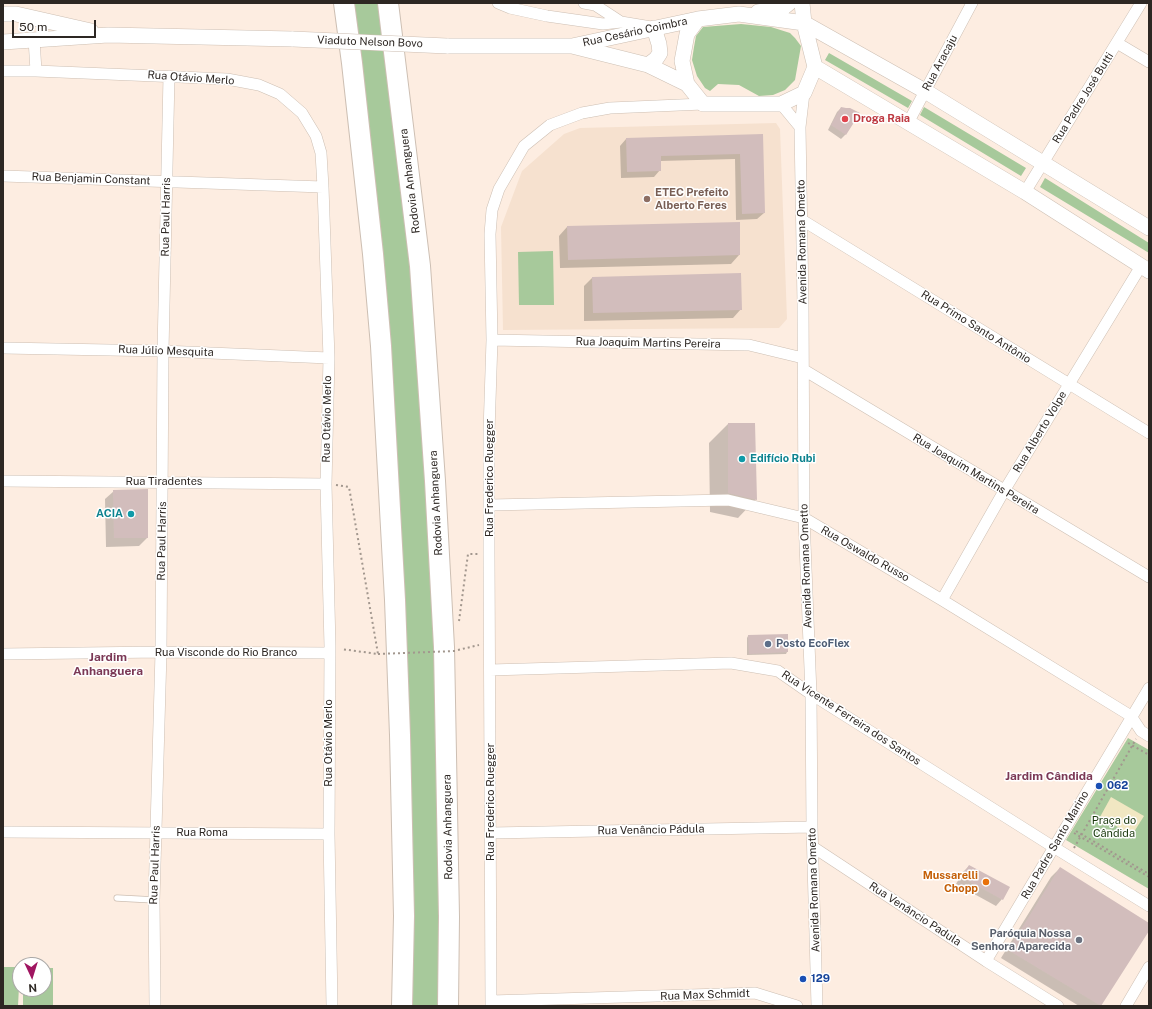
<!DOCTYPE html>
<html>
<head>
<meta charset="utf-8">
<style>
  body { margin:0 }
  #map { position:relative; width:1152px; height:1009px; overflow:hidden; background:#fdede1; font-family:"Public Sans",sans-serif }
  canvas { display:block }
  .frame { position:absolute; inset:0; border:4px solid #2d2723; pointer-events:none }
  .north { position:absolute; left:12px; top:957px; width:40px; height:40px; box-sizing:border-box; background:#fff; border:1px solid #aba9a7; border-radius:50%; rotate:176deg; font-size:11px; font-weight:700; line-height:16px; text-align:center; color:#2d2723 }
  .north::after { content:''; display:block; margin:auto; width:14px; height:18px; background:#a01561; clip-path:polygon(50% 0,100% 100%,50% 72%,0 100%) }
  .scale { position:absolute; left:12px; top:20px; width:84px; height:18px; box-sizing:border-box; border:2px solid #2d2723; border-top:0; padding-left:5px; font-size:12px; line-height:14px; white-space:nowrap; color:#2d2723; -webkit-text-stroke:3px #fff; paint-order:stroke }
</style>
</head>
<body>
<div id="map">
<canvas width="1152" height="1009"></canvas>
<div class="frame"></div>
<div class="north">N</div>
<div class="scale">50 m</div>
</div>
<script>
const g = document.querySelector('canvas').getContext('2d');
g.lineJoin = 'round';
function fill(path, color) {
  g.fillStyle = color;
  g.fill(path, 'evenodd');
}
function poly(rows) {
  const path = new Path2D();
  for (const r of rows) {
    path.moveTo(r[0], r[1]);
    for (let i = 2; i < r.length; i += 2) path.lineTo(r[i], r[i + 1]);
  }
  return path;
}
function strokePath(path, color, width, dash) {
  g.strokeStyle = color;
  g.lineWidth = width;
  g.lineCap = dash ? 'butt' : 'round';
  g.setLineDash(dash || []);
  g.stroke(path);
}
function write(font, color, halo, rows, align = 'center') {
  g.font = font + ' "Public Sans",sans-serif';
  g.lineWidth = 3;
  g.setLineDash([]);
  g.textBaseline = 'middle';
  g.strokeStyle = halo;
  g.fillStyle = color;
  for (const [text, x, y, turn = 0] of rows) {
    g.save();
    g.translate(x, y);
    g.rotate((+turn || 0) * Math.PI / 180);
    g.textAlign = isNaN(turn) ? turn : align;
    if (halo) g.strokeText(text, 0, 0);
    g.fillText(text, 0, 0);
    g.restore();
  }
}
const built = poly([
  [776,123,780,129,787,319,779,328,503,330,501,227,522,171,564,134,580,128]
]);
const green = poly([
  [351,3,381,3,413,260,435,616,441,1006,409,1006],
  [741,24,771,27,790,33,795,38,801,46,795,80,785,90,773,95,759,96,739,85,718,84,710,91,705,88,697,76,692,60,694,47,696,36,703,27],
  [829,53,912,101,908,108,825,60],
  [924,107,1026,168,1021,176,920,115],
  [1045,178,1149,243,1149,253,1040,187],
  [553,251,554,305,519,305,518,252],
  [1128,738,1149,750,1149,889,1066,840],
  [3,967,20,967,18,1006,3,1006],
  [44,968,53,968,53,1006,23,1006,23,989,44,989]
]);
const sand = poly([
  [1111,797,1144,816,1132,835,1100,817]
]);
const shadow = poly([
  [841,108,858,113,845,135,841,139,828,130,837,112],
  [762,135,764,213,757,219,736,220,735,159,660,161,660,170,654,177,621,178,620,146,626,139],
  [567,227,739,255,731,264,560,268,559,236],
  [592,278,741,309,733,318,584,321,584,286],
  [728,424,756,499,738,518,710,512,709,443],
  [114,491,147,538,139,546,106,547,105,499],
  [748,636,787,652,786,654,747,655,747,638],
  [969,866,1002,899,996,906,956,884,963,872],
  [1060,868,1149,924,1149,929,1099,1006,1079,1006,1001,958,1051,877]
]);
const building = poly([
  [841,107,846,108,850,108,860,113,846,135,831,125],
  [763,134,765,213,742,214,740,154,661,156,661,171,627,172,626,138],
  [740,222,740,255,568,260,567,226],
  [741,273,742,310,593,313,592,277],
  [728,423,755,423,757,500,728,493],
  [148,489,148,538,114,538,113,490],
  [788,634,788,652,749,654,748,635],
  [969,865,1010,887,1003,900,961,877],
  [1060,867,1149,923,1149,931,1101,1006,1008,950]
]);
const path = poly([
  [336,485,349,487,378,654,341,649],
  [459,621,468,554,478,554],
  [458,650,479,645],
  [1128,743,1149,755],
  [1076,831,1149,874],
  [1074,833,1149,877],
  [1074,848,1136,739]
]);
const lane = poly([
  [117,898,154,900]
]);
const street = poly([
  [498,3,510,8,547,16,603,24,621,22,651,27],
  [584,3,595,5,621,22],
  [34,39,36,71,227,79,259,85,280,94,302,113,316,136,321,153,323,187,329,358,326,484,330,647,329,834,332,1006],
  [1117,43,1149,62],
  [3,71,36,71],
  [804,93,800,127,803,304,804,518,811,694,812,827,817,1006],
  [781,104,800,127],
  [908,123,972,3],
  [3,176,323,187],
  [1025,192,1141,3],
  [802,220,1149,433],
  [492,340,749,345,803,358],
  [3,348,163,351,329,358],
  [804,370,1149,577],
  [3,481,326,484],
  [490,505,728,500,804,518,942,600,1131,716,1141,731,1149,736],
  [942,600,1004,491,1141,266],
  [3,654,161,652,329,653],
  [490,670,731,663,778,671,811,694,1055,848,1149,906],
  [3,832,329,834],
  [491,833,812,827],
  [813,847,986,961,1058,1006],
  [986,961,1149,688],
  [491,1001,755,993,797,1006],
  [155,1006,154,900,161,652,163,351,169,76],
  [491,1006,489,554,489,432,492,340,490,234,492,210,499,189,524,146,550,125,582,113,610,108,703,104],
  [1126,1006,1149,967]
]);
const secondary = poly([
  [758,12,783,8,789,3],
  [3,14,16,14,91,31],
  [3,42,108,35,293,39],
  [447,46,572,46,648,65,687,84,703,104,781,104,804,93,815,67,804,23,802,3],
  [572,46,698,19,739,14,804,23,925,91,1149,228],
  [648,65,656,59,660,53,659,44,654,28],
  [815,67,1025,192,1149,271],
  [687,84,682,61,687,34,698,19]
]);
const highway = poly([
  [344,3,352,63,373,254,381,346,395,600,400,735,404,916,402,1006],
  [388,3,420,266,435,481,444,647,449,917,448,1006]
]);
const pathBridge = poly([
  [378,654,455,651]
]);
const secondaryBridge = poly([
  [293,39,447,46]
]);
const markers = [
  [845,119,4,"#e0444e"],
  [647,199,4,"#8d6e63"],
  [742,459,4,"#0f9aa8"],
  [131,514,4,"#0f9aa8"],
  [768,644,4,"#5c6f8a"],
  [1099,786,4,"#1a4fb4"],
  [986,882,4,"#e8710a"],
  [1079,940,4,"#6b7280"],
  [803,979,4,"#1a4fb4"]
];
const streetNames = [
  ["Rua Cesário Coimbra",635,32,-12],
  ["Viaduto Nelson Bovo",370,42,2],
  ["Rua Aracaju",940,63,-62],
  ["Rua Otávio Merlo",191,78,4],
  ["Rua Padre José Butti",1083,98,-58],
  ["Rua Benjamin Constant",91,179,2],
  ["Rodovia Anhanguera",410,181,-97],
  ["Rua Paul Harris",166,217,-89],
  ["Avenida Romana Ometto",802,242,-91],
  ["Rua Primo Santo Antônio",976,327,32],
  ["Rua Joaquim Martins Pereira",648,343,1],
  ["Rua Júlio Mesquita",166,351,2],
  ["Rua Otávio Merlo",327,419,-89],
  ["Rua Alberto Volpe",1040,432,-59],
  ["Rua Joaquim Martins Pereira",976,474,31],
  ["Rua Frederico Ruegger",490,478,-90],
  ["Rua Tiradentes",164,482],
  ["Rodovia Anhanguera",436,503,-93],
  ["Rua Paul Harris",162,541,-89],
  ["Rua Oswaldo Russo",865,554,30],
  ["Avenida Romana Ometto",806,566,-92],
  ["Rua Visconde do Rio Branco",226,653],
  ["Rua Vicente Ferreira dos Santos",851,718,33],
  ["Rua Otávio Merlo",329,743,-90],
  ["Rua Frederico Ruegger",491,802,-90],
  ["Rodovia Anhanguera",448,827,-91],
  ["Rua Venâncio Pádula",651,830,-1],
  ["Rua Roma",202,833],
  ["Rua Padre Santo Marino",1055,845,-60],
  ["Rua Paul Harris",155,865,-88],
  ["Avenida Romana Ometto",814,890,-92],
  ["Rua Venâncio Padula",915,914,33],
  ["Rua Max Schmidt",705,995,-2]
];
const healthNames = [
  ["Droga Raia",853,119]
];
const educationNames = [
  ["ETEC Prefeito",655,193],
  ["Alberto Feres",655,206]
];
const cultureNames = [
  ["Edifício Rubi",750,459],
  ["ACIA",123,514,"right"]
];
const serviceNames = [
  ["Posto EcoFlex",776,644]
];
const transitNames = [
  ["062",1107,786],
  ["129",811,979]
];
const parkNames = [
  ["Praça do",1114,821],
  ["Cândida",1114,834]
];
const foodNames = [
  ["Mussarelli",978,876],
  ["Chopp",978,889]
];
const worshipNames = [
  ["Paróquia Nossa",1071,934],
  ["Senhora Aparecida",1071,947]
];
const neighbourhoodNames = [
  ["Jardim",108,657],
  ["Anhanguera",108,671],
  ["Jardim Cândida",1049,776]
];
fill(built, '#f6e1cf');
fill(green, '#a7c99b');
fill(sand, '#f1e7c2');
fill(shadow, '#0003');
fill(building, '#d2bdbc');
strokePath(lane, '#cdbfb3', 7);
strokePath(street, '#cdbfb3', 12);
strokePath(secondary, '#cdbfb3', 16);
strokePath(highway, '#cdbfb3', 22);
strokePath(path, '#a2978e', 2, [2, 3]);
strokePath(lane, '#fff', 5.5);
strokePath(street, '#fff', 11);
strokePath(secondary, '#fff', 15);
strokePath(highway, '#fff', 20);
strokePath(secondaryBridge, '#cdbfb3', 16, []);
strokePath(pathBridge, '#a2978e', 2, [2, 3]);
strokePath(secondaryBridge, '#fff', 15);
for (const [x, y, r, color] of markers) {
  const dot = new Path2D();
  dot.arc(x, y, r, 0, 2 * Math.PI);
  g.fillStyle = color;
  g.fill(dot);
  strokePath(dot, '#fff', 1.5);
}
write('11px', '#2d2723', '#fff', streetNames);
write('bold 11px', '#be3a42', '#fff', healthNames, 'left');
write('bold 11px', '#785e54', '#fff', educationNames, 'left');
write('bold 11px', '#0d838f', '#fff', cultureNames, 'left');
write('bold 11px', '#4e5e75', '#fff', serviceNames, 'left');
write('bold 11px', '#164399', '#fff', transitNames, 'left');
write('11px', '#18370b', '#fff', parkNames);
write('bold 11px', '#c56008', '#fff', foodNames, 'right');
write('bold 11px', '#5b616d', '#fff', worshipNames, 'right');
write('bold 12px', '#7b3855', '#fff', neighbourhoodNames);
</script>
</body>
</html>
